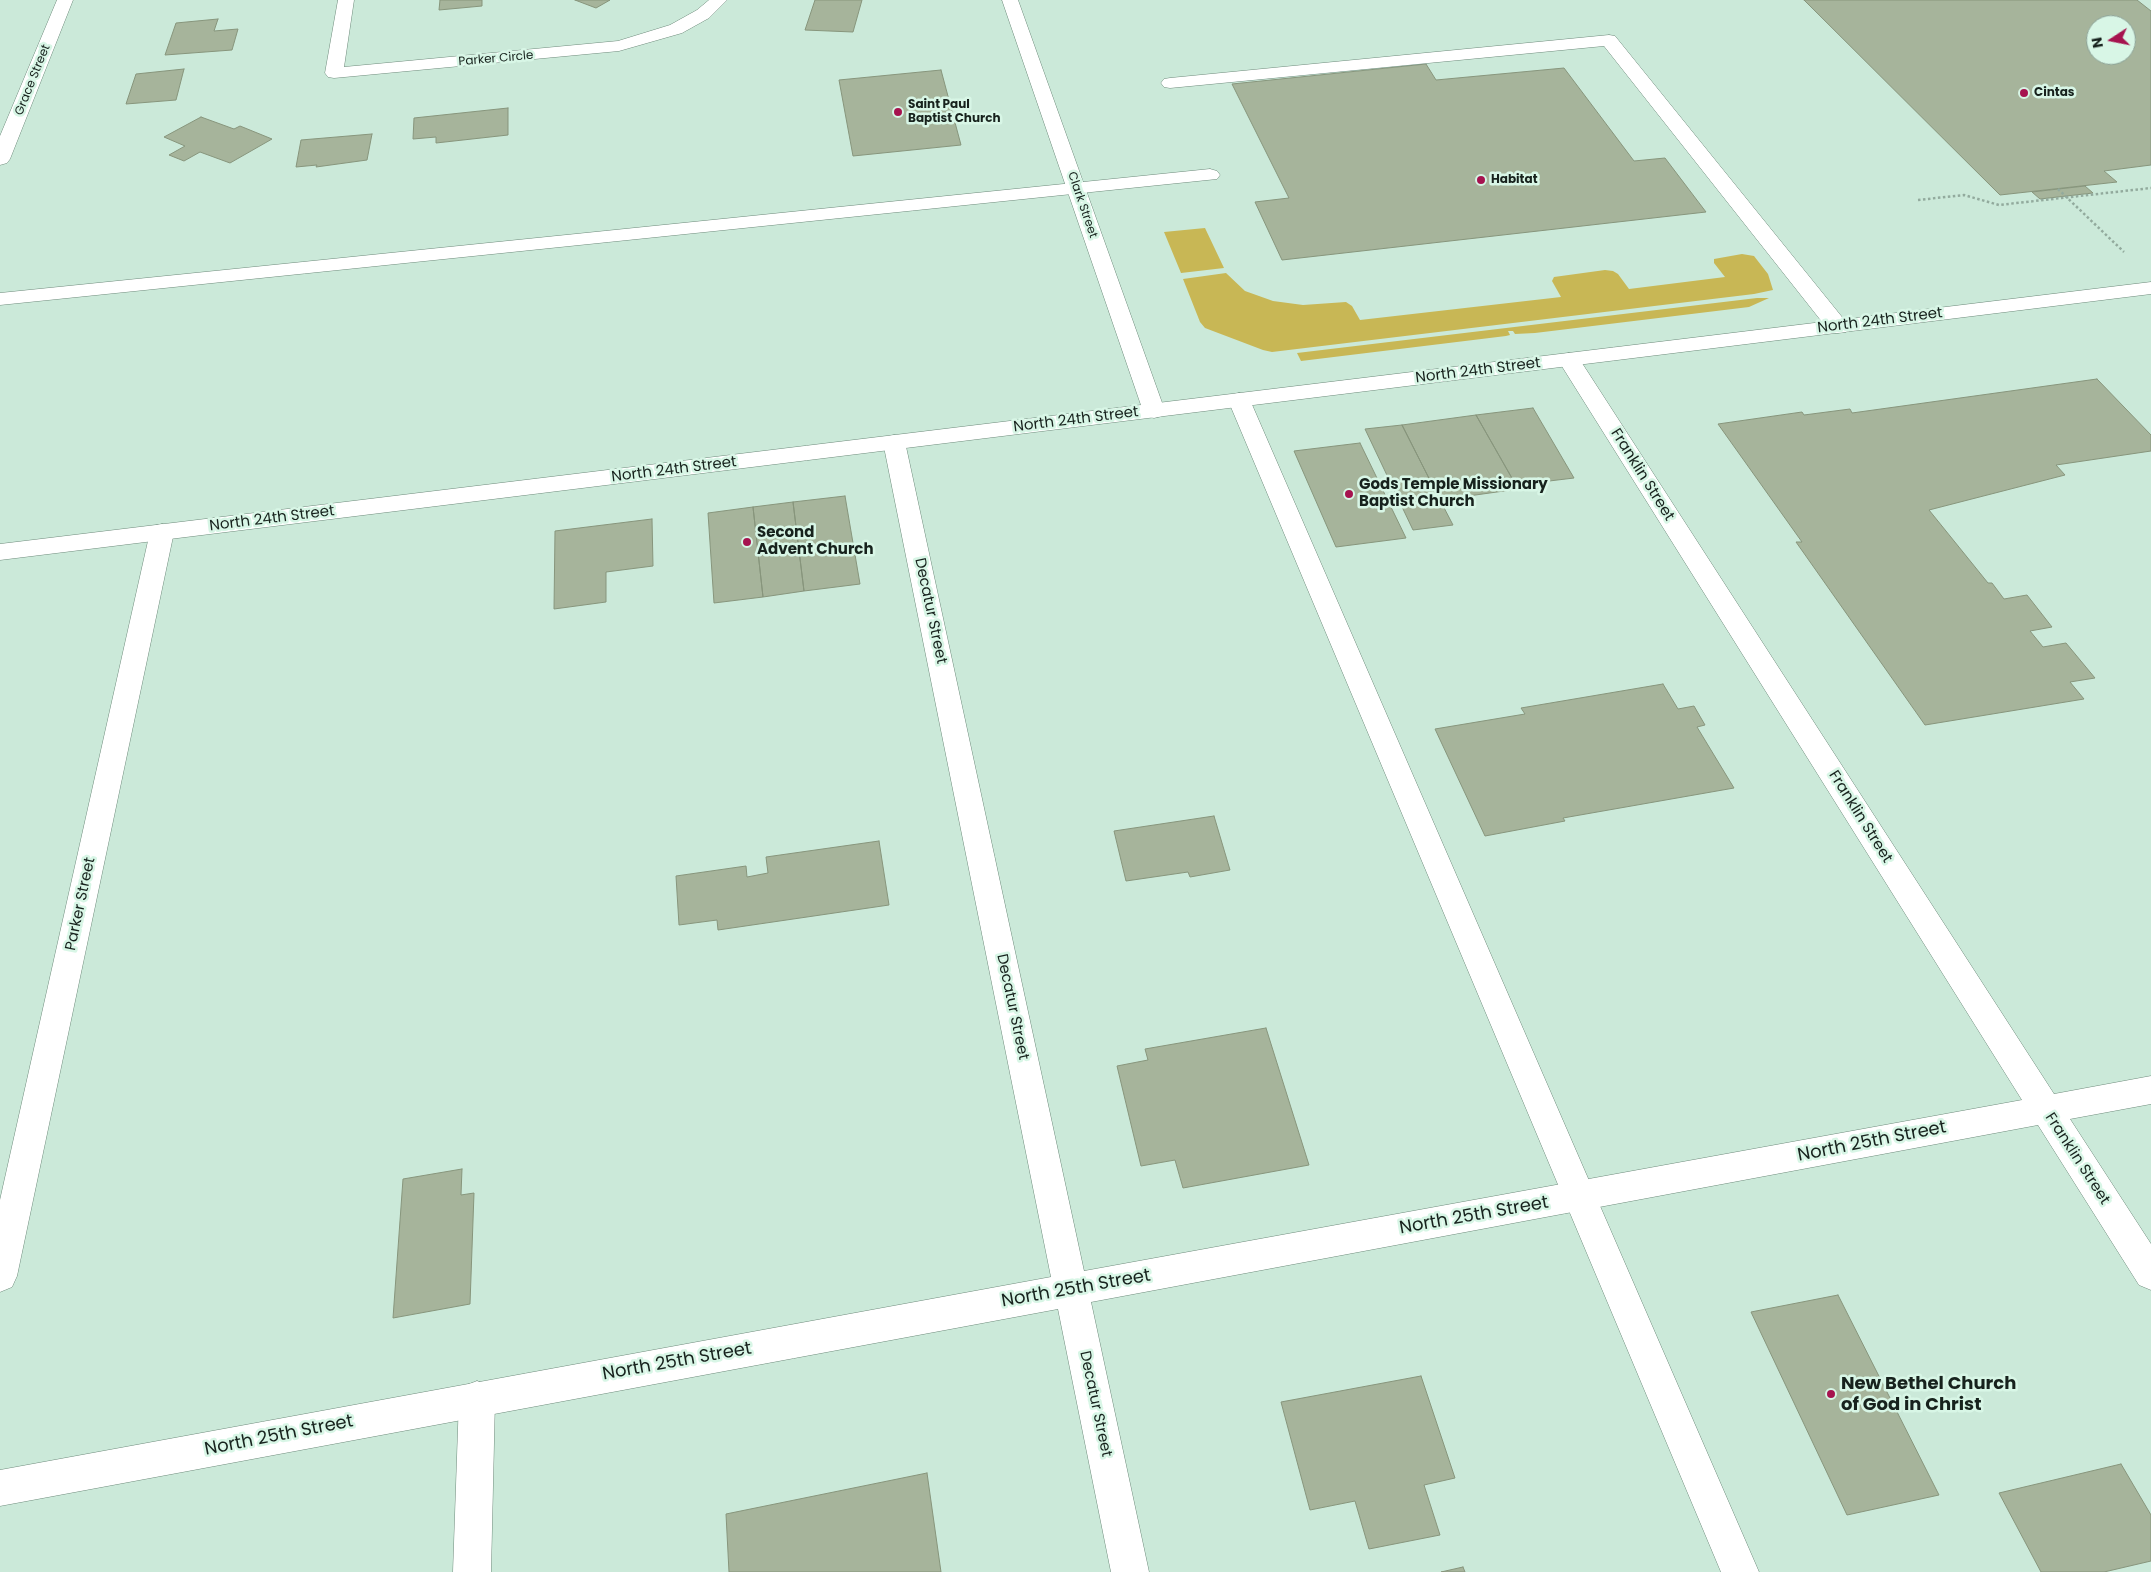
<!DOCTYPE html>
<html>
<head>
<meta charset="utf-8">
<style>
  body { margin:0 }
  #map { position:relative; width:2151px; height:1572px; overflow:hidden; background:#cbe9d9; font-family:Poppins,sans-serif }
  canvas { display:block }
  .north { position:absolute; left:2086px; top:15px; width:50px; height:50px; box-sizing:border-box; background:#d8f6e6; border:1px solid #8ba196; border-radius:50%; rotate:259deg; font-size:14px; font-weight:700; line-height:20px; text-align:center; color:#17221d }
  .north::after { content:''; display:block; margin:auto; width:18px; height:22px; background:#a6134f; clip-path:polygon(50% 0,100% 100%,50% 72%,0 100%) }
</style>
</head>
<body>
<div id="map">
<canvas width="2151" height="1572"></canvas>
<div class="north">N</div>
</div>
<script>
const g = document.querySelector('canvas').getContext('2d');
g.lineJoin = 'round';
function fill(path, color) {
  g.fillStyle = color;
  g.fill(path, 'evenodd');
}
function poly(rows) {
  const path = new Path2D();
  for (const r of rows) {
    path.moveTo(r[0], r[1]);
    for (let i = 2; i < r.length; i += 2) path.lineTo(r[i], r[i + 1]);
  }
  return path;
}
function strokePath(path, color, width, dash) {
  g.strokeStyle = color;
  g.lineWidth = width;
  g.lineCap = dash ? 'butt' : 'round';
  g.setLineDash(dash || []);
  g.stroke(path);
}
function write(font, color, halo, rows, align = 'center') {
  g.font = font + ' Poppins,sans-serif';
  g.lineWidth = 5;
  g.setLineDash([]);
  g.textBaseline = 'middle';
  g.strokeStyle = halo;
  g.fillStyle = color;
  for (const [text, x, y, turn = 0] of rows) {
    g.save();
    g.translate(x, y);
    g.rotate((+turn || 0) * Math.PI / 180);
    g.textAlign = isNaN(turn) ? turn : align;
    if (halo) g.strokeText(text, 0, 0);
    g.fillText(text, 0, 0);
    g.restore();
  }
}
const green = poly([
  [1205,228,1224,268,1181,273,1164,232],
  [1742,254,1754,256,1768,274,1773,290,1754,294,1272,352,1263,350,1205,328,1200,322,1183,279,1226,273,1245,291,1273,301,1303,305,1346,302,1352,306,1360,320,1561,297,1552,281,1554,277,1605,270,1613,271,1618,274,1629,289,1725,277,1714,263,1714,259],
  [1757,298,1769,298,1749,307,1535,333,1515,334,1513,331,1508,331,1510,335,1506,336,1301,361,1297,353]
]);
const building = poly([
  [440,0,482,0,482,6,439,10,440,0],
  [575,0,610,0,596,8,575,0],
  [815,0,862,0,853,32,805,30,815,0],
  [1804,0,2137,0,2151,11,2151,165,2104,171,2117,182,2000,195,1804,0],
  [2096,25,2126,25,2126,55,2096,55,2096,25],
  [218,19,214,31,238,29,232,50,165,55,176,23,218,19],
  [1426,64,1436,80,1564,68,1634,161,1665,158,1706,212,1282,260,1255,202,1289,198,1232,84,1426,64],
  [184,69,176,100,126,104,136,74,184,69],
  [941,70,961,145,853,156,839,80,941,70],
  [508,108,508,135,436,143,436,137,413,139,414,118,508,108],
  [201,117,234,129,240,126,272,139,230,163,200,152,184,161,169,155,185,146,164,137,201,117],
  [372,134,367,160,316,167,317,165,296,167,301,140,372,134],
  [2085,186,2093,193,2040,199,2032,192,2085,186],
  [2097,379,2151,435,2151,451,2056,465,2065,475,1929,510,1988,583,1992,583,2004,599,2027,595,2052,627,2030,631,2043,647,2066,643,2095,678,2070,682,2084,699,1925,725,1796,542,1802,542,1718,424,1802,412,1804,415,1850,409,1852,413,2097,379],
  [1533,408,1574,478,1516,485,1476,415,1533,408],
  [1476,415,1518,489,1440,500,1402,425,1476,415],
  [1402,425,1440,500,1453,525,1413,530,1365,429,1402,425],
  [1360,443,1406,538,1336,547,1294,451,1360,443],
  [845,496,860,584,804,591,793,502,845,496],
  [793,502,804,591,763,597,753,507,793,502],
  [753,507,763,597,714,603,708,513,753,507],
  [652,519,653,566,606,572,606,602,554,609,555,531,652,519],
  [1663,684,1678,709,1694,706,1705,725,1697,727,1734,788,1563,818,1565,821,1485,836,1435,729,1525,714,1521,708,1663,684],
  [1214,816,1230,870,1190,877,1188,872,1126,881,1114,831,1214,816],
  [879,841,889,905,718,930,717,920,679,925,676,876,746,866,747,877,768,873,766,857,879,841],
  [1266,1028,1309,1165,1183,1188,1175,1160,1141,1166,1117,1066,1148,1060,1145,1049,1266,1028],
  [462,1169,461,1195,474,1193,470,1304,393,1318,403,1179,462,1169],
  [1838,1295,1939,1495,1847,1515,1751,1312,1838,1295],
  [1421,1376,1455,1478,1424,1485,1440,1535,1369,1549,1355,1501,1310,1510,1281,1402,1421,1376],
  [2121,1464,2151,1515,2151,1561,2104,1572,2041,1572,1999,1493,2121,1464],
  [927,1473,941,1572,729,1572,726,1514,927,1473],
  [1463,1567,1465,1572,1441,1572,1463,1567]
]);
const path = poly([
  [2058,189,2124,252],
  [1918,200,1964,195,1999,205,2151,188]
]);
const service = poly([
  [1609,35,1615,36,1846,322,1849,327,1846,332,1838,333,1830,332,1604,46,1170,88,1164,87,1161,83,1164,79,1170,78,1609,35],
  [1210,169,1217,171,1220,175,1217,179,0,305,0,293,1210,169],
  [1239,393,1247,395,1250,400,1759,1572,1721,1572,1228,400,1231,395,1239,393],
  [477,1381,490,1386,495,1399,491,1572,453,1572,459,1399,464,1386,477,1381]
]);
const minor = poly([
  [57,0,73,0,10,159,7,163,0,165,0,136,57,0],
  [338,0,354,0,344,67,618,41,670,25,697,10,709,0,727,0,709,18,682,33,619,51,334,78,328,77,325,73,338,0],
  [1002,0,1018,0,1165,411,1162,416,1154,418,1146,416,1143,411,1002,0],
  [1569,353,1577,355,1580,360,2054,1094,2151,1076,2151,1104,2070,1119,2151,1244,2151,1290,2139,1285,2038,1125,1091,1302,1149,1572,1111,1572,1058,1309,0,1506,0,1470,1051,1277,883,442,886,437,894,435,902,437,905,442,1084,1271,2022,1100,1558,360,1561,355,1569,353]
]);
const tertiary = poly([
  [162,524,171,526,174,532,17,1276,12,1287,0,1292,0,1200,150,532,153,526,162,524]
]);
const secondary = poly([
  [2151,282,2151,294,0,560,0,544,2151,282]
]);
const markers = [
  [2024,93,5,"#a6134f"],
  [898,112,5,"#a6134f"],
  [1481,180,5,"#a6134f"],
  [1349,494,5,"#a6134f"],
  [747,542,5,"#a6134f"],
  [1831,1394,5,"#a6134f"]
];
const farStreetnames = [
  ["Parker Circle",496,59,-5],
  ["Grace Street",33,80,-68],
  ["Clark Street",1082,205,71]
];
const farPoinames = [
  ["Cintas",2034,93],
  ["Saint Paul",908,105],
  ["Baptist Church",908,119],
  ["Habitat",1491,180]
];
const streetNames = [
  ["North 24th Street",1880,321,-7],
  ["North 24th Street",1478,371,-7],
  ["North 24th Street",1076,420,-7],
  ["North 24th Street",674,470,-7],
  ["Franklin Street",1642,475,58],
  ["North 24th Street",272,519,-7],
  ["Decatur Street",930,611,78],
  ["Franklin Street",1860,817,58],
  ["Parker Street",81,904,-78],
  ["Decatur Street",1012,1007,78],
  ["Franklin Street",2077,1159,57],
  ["Decatur Street",1095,1404,78]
];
const poiNames = [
  ["Gods Temple Missionary",1359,485],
  ["Baptist Church",1359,502],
  ["Second",757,533],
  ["Advent Church",757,550]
];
const nearStreetnames = [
  ["North 25th Street",1872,1142,-11],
  ["North 25th Street",1474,1216,-10],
  ["North 25th Street",1076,1289,-10],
  ["North 25th Street",677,1362,-10],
  ["North 25th Street",279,1436,-11]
];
const nearPoinames = [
  ["New Bethel Church",1841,1384],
  ["of God in Christ",1841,1405]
];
fill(green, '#c8b755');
fill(building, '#a6b49b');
strokePath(building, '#87957c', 1);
strokePath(service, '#6f8b7c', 1);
strokePath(minor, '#6f8b7c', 1);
strokePath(tertiary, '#6f8b7c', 1);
strokePath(secondary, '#6f8b7c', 1);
strokePath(path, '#92aa9d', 2.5, [2.5, 2.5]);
fill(service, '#fff');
fill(minor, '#fff');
fill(tertiary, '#fff');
fill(secondary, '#fff');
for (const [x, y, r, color] of markers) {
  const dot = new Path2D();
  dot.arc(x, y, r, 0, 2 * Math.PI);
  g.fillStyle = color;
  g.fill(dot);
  strokePath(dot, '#d8f6e6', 2);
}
write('12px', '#17221d', '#d8f6e6', farStreetnames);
write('bold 12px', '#17221d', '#d8f6e6', farPoinames, 'left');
write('15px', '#17221d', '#d8f6e6', streetNames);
write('bold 15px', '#17221d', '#d8f6e6', poiNames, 'left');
write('18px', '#17221d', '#d8f6e6', nearStreetnames);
write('bold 18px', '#17221d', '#d8f6e6', nearPoinames, 'left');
</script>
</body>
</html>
